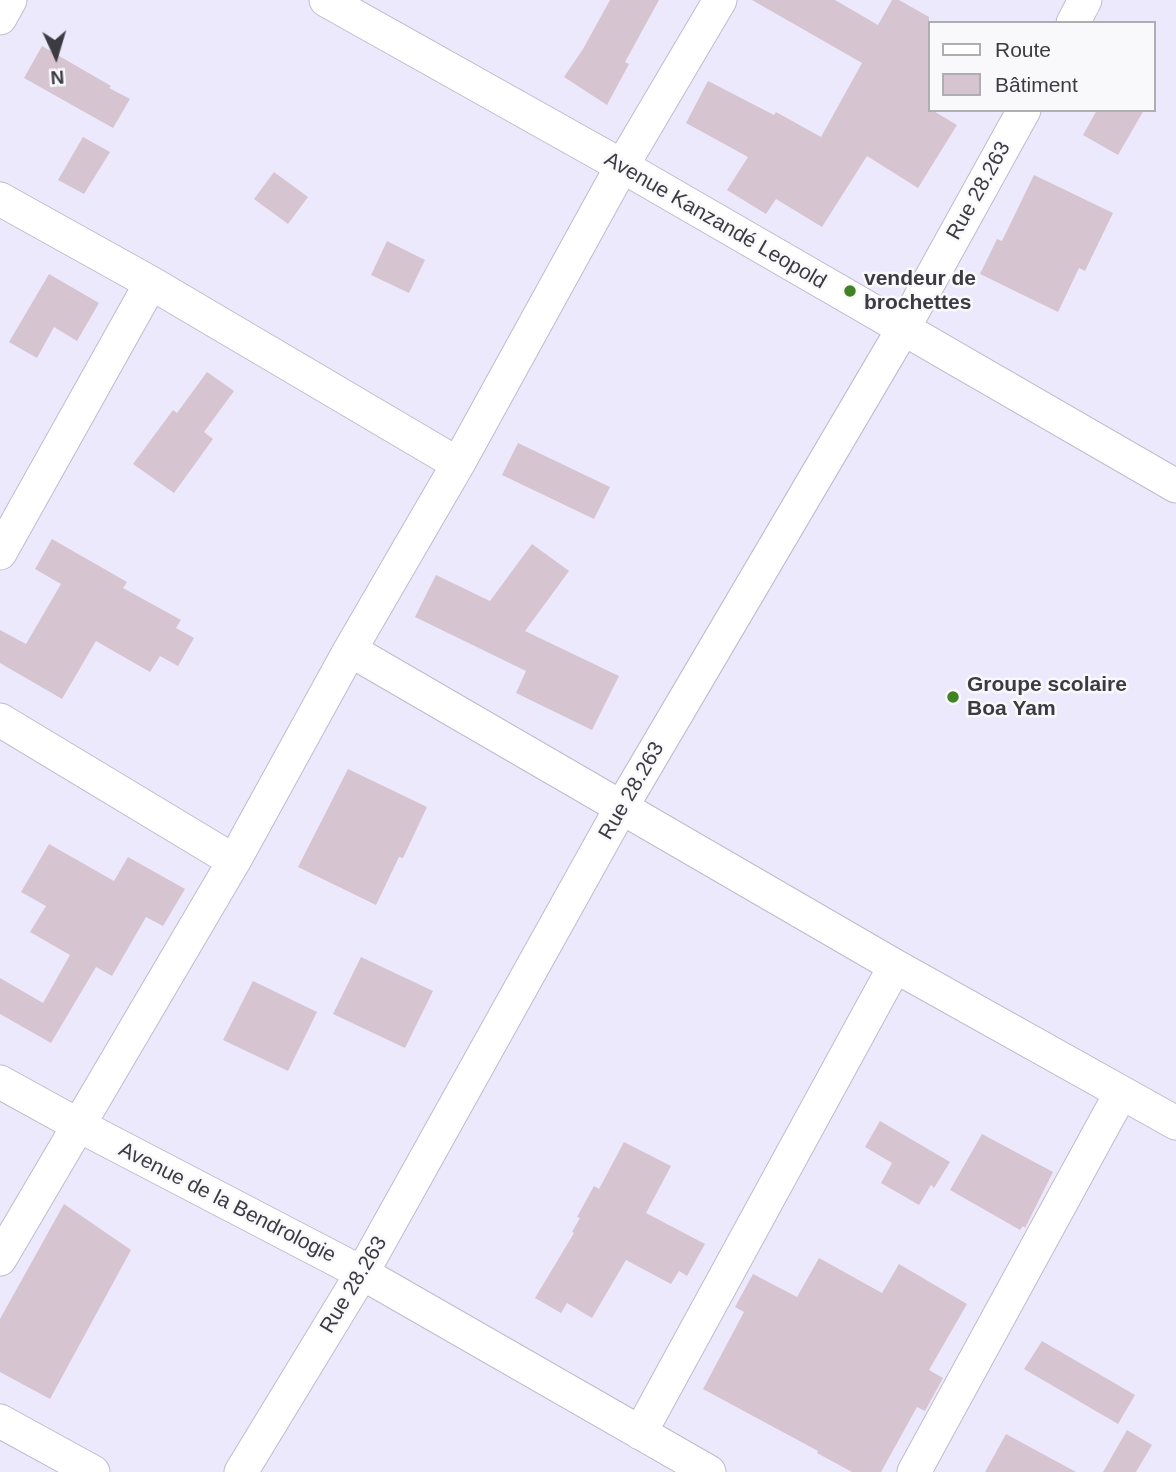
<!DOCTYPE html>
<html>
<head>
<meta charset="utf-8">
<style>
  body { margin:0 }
  #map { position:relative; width:1176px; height:1472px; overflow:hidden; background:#ede9fc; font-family:Arial,sans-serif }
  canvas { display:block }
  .legend { position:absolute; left:928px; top:21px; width:228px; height:91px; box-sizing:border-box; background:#f9f9fc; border:2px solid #adadb2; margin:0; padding:9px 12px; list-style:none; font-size:21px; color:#3c3b42 }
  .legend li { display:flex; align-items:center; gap:14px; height:35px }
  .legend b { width:35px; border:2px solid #adadb2 }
  .north { position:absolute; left:21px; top:21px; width:70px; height:70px; -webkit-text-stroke:5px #f9f9fc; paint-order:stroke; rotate:176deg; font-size:19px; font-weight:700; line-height:28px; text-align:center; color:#3c3b42 }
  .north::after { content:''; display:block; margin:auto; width:24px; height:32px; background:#3c3b42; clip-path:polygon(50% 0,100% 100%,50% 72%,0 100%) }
</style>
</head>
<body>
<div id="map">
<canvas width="1176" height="1472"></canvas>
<ul class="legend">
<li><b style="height:9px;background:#fff"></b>Route</li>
<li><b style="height:19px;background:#d6c4d0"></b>Bâtiment</li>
</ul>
<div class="north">N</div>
</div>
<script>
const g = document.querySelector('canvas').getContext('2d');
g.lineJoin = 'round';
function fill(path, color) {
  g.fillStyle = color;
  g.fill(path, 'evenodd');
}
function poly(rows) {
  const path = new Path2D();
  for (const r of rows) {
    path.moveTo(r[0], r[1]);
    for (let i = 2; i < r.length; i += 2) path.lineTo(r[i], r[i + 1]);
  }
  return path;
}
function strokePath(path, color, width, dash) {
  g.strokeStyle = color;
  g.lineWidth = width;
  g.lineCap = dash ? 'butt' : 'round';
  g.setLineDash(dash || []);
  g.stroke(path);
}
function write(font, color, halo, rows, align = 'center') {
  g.font = font + ' Arial,sans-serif';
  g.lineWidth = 5;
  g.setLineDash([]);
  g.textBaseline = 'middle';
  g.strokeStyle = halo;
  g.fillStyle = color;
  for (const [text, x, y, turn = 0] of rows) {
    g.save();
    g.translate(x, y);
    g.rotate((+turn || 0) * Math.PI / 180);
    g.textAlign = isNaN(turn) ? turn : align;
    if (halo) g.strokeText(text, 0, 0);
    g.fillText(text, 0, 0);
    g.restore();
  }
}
const building = poly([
  [610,0,659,0,625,62,629,64,607,105,564,77,583,49],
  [752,0,835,0,878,25,892,0,899,0,929,17,929,110,932,110,957,125,918,188,867,156,822,227,776,199,766,214,727,190,748,157,686,123,708,81,774,115,776,112,821,137,862,63],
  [42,46,111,86,109,88,130,99,113,128,24,78],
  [1097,110,1144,110,1118,155,1083,135],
  [83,137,110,152,84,194,58,180],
  [274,172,308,197,288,224,254,199],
  [1034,175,1113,213,1085,271,1079,268,1058,312,980,274,997,239,1002,241],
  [387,241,425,260,409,293,371,275],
  [49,274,99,303,77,341,54,327,37,358,9,342],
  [207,372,234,391,204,432,213,439,174,493,133,464,173,410,177,413],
  [518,443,610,487,594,519,502,475],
  [52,539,127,582,123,588,181,620,176,628,194,638,178,666,160,656,150,672,96,641,62,699,0,663,0,630,26,644,61,584,35,569],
  [532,544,569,571,525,631,619,676,592,730,516,693,526,671,415,617,436,575,490,601],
  [348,769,427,807,403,858,399,857,376,905,298,867],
  [49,844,114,881,128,857,185,889,163,926,146,917,112,976,96,967,51,1043,0,1014,0,978,43,1003,70,955,30,932,46,906,21,892],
  [361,957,433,991,405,1048,333,1014],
  [253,981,317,1012,288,1071,223,1040],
  [880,1121,950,1162,934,1188,931,1185,919,1205,881,1183,892,1163,865,1147],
  [982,1134,1053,1172,1025,1228,1023,1226,1020,1230,950,1190],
  [624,1142,671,1166,646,1213,705,1244,687,1276,679,1271,671,1284,626,1260,592,1318,567,1303,561,1313,535,1298,574,1233,572,1232,580,1218,577,1217,594,1186,599,1189],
  [64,1204,131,1250,50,1399,0,1372,0,1319],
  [819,1258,882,1293,899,1264,967,1304,929,1370,943,1378,925,1411,917,1407,881,1472,852,1472,817,1453,818,1451,703,1389,744,1312,735,1307,753,1274,797,1297],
  [1042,1341,1135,1395,1118,1424,1024,1369],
  [1127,1430,1152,1445,1136,1472,1103,1472],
  [1006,1434,1076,1472,985,1472]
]);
const minor = poly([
  [326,0,622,166,1176,486],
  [0,18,10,0],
  [1073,23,1085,0],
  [0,199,151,283,458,464],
  [0,553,151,283],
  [350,650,895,966,1176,1123],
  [0,720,234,861],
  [0,1082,78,1125,362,1273,709,1472],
  [0,1259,234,861,350,650,458,464,622,166,720,0],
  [0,1421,93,1472],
  [640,1433,895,966],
  [241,1472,362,1273,621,808,903,329,1024,110],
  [914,1472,1121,1093]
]);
const markers = [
  [850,291,7,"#418224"],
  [953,697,7,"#418224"]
];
const streetNames = [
  ["Rue 28.263",979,191,-61],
  ["Avenue Kanzandé Leopold",715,221,30],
  ["Rue 28.263",632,791,-60],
  ["Avenue de la Bendrologie",227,1203,27],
  ["Rue 28.263",354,1285,-59]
];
const poiNames = [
  ["vendeur de",864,279],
  ["brochettes",864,303],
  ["Groupe scolaire",967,685],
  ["Boa Yam",967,709]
];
fill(building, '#d6c4d0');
strokePath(minor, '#bfbbcd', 35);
strokePath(minor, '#fff', 33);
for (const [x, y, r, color] of markers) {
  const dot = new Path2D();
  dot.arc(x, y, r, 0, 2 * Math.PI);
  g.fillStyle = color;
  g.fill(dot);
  strokePath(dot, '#f9f9fc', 2.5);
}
write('21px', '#3c3b42', '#f9f9fc', streetNames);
write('bold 21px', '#3c3b42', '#f9f9fc', poiNames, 'left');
</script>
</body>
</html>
